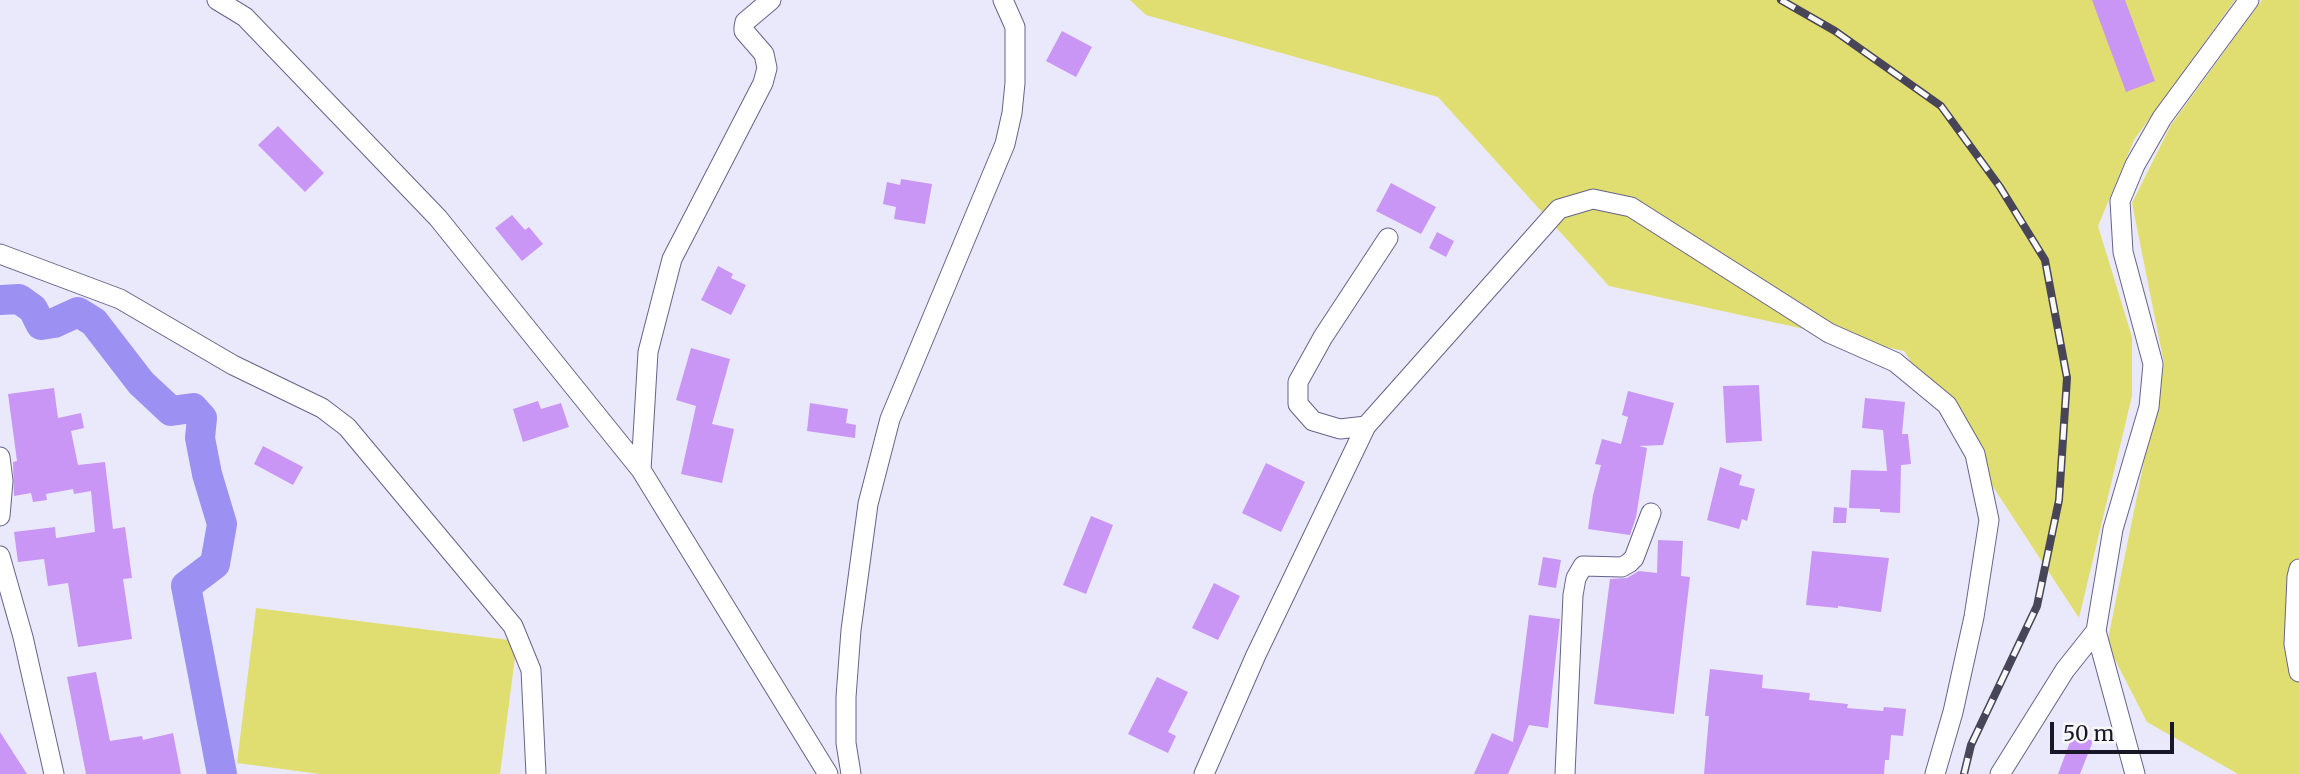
<!DOCTYPE html>
<html>
<head>
<meta charset="utf-8">
<style>
  body { margin:0 }
  #map { position:relative; width:2299px; height:774px; overflow:hidden; background:#eae9fc; font-family:Merriweather,serif }
  canvas { display:block }
  .scale { position:absolute; left:2050px; top:722px; width:124px; height:32px; box-sizing:border-box; border:4px solid #181627; border-top:0; padding-left:9px; font-size:21px; line-height:24px; white-space:nowrap; color:#181627; -webkit-text-stroke:5px #f8f8f8; paint-order:stroke }
</style>
</head>
<body>
<div id="map">
<canvas width="2299" height="774"></canvas>
<div class="scale">50 m</div>
</div>
<script>
const g = document.querySelector('canvas').getContext('2d');
g.lineJoin = 'round';
function fill(path, color) {
  g.fillStyle = color;
  g.fill(path, 'evenodd');
}
function poly(rows) {
  const path = new Path2D();
  for (const r of rows) {
    path.moveTo(r[0], r[1]);
    for (let i = 2; i < r.length; i += 2) path.lineTo(r[i], r[i + 1]);
  }
  return path;
}
function strokePath(path, color, width, dash) {
  g.strokeStyle = color;
  g.lineWidth = width;
  g.lineCap = dash ? 'butt' : 'round';
  g.setLineDash(dash || []);
  g.stroke(path);
}
const green = poly([
  [1130,0,2235,0,2134,140,2098,226,2132,337,2132,396,2079,618,1904,351,1609,286,1438,97,1146,15],
  [2262,0,2299,0,2299,774,2238,774,2147,722,2107,644,2164,363,2132,203,2171,125],
  [256,608,517,641,500,774,320,774,237,763]
]);
const river = poly([
  [0,300,19,299,33,309,41,325,54,323,78,312,94,322,141,383,171,411,193,408,202,418,200,438,207,474,222,524,215,564,186,586,222,774]
]);
const building = poly([
  [2092,0,2125,0,2155,81,2126,92],
  [1062,31,1092,47,1076,77,1046,61],
  [278,126,324,173,305,192,258,145],
  [901,179,932,184,925,224,894,219,896,207,883,204,887,182,900,185],
  [1391,183,1436,207,1421,234,1376,211],
  [512,215,525,230,529,227,543,244,522,261,495,228],
  [1437,232,1454,241,1446,257,1429,248],
  [718,266,733,274,731,278,746,285,731,315,701,300],
  [691,348,730,359,712,424,734,429,722,483,681,474,696,406,676,400],
  [1759,385,1762,441,1726,443,1723,386],
  [54,388,58,418,81,413,84,428,71,431,78,465,105,462,113,529,125,527,132,578,123,579,132,639,78,647,68,583,48,586,44,559,18,562,14,532,55,527,56,538,95,532,91,491,74,494,73,489,46,494,47,500,33,502,31,493,14,496,13,462,17,461,8,394],
  [1628,391,1674,403,1663,445,1639,446,1647,448,1636,517,1630,535,1588,529,1593,495,1601,465,1595,464,1602,439,1621,444,1628,417,1622,415],
  [1865,398,1905,402,1902,434,1908,434,1911,464,1901,465,1900,513,1880,512,1880,509,1849,508,1851,470,1887,471,1883,430,1862,428],
  [538,401,541,409,561,403,569,427,523,442,513,409],
  [810,403,848,409,846,423,856,425,855,438,807,431],
  [263,446,303,467,293,485,254,464],
  [1266,463,1305,482,1281,532,1242,513],
  [1720,467,1742,475,1739,485,1755,489,1747,521,1742,519,1739,529,1707,520],
  [1834,507,1847,508,1846,523,1833,523],
  [1091,516,1113,525,1086,594,1063,585],
  [1658,540,1683,541,1681,576,1690,577,1674,714,1594,704,1610,579,1627,578,1639,571,1657,573],
  [1812,551,1889,558,1881,612,1838,606,1838,608,1806,605],
  [1543,557,1561,560,1556,588,1538,585],
  [1214,583,1240,596,1218,640,1192,628],
  [1529,615,1560,619,1548,728,1529,725,1508,774,1474,774,1492,733,1513,742],
  [1710,669,1763,675,1762,688,1810,693,1809,700,1848,704,1847,708,1883,711,1884,707,1906,709,1903,736,1891,735,1889,760,1885,760,1884,774,1704,774,1709,716,1705,716],
  [96,672,110,741,142,736,143,740,173,733,181,774,86,774,67,677],
  [1157,677,1188,692,1168,732,1176,736,1168,753,1128,734],
  [0,732,27,774,0,774],
  [2073,734,2093,741,2080,774,2058,774]
]);
const street = poly([
  [217,0,245,17,438,218,641,470,828,774],
  [0,254,120,299,233,365,322,408,347,427,513,626,531,670,536,774],
  [1366,426,1340,429,1313,421,1298,404,1298,382,1323,337,1388,238],
  [0,457,3,481,0,516],
  [641,470,648,352,672,259,763,83,767,68,764,54,744,31,744,27,745,22,771,0],
  [0,556,23,637,54,774],
  [2299,569,2297,577,2294,644,2299,672],
  [851,774,846,743,846,697,851,630,868,504,890,419,1005,144,1012,113,1015,83,1015,27,1003,0],
  [1204,774,1256,655,1366,426,1559,209,1593,199,1631,207,1829,333,1895,362,1947,405,1975,454,1989,520,1974,617,1953,712,1935,774],
  [1565,774,1573,595,1576,578,1583,566,1622,567,1629,563,1634,558,1651,513],
  [2000,774,2065,670,2096,631],
  [2135,774,2096,631,2113,529,2149,407,2153,364,2123,252,2120,201,2135,165,2162,118,2249,0]
]);
const rail = poly([
  [1781,0,1835,31,1941,106,2000,187,2045,260,2067,378,2059,500,2037,606,1971,745,1964,774]
]);
fill(green, '#e0de70');
strokePath(river, '#9c90f3', 30);
fill(building, '#c996f6');
strokePath(street, '#66628b', 21);
strokePath(street, '#fff', 19);
strokePath(rail, '#474557', 8);
strokePath(rail, '#f8f8f8', 5, [16]);
</script>
</body>
</html>
